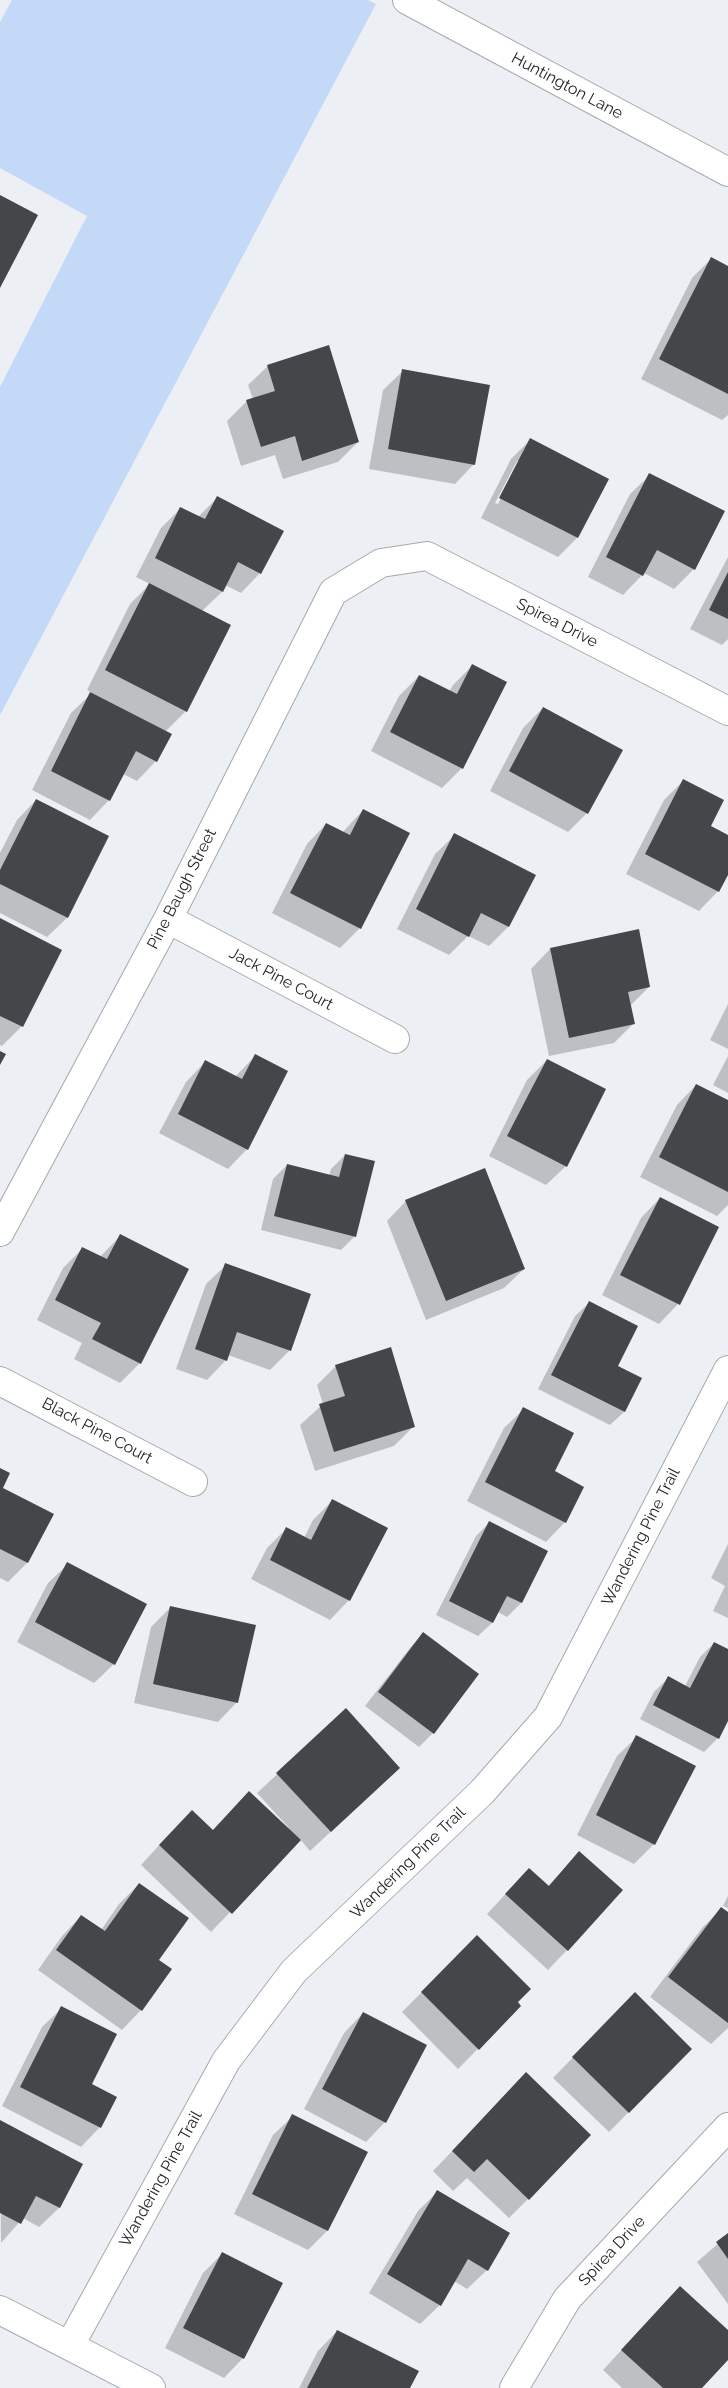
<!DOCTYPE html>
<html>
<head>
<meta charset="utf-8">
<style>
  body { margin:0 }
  canvas { display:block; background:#eceff4 }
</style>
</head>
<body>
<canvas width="728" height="2388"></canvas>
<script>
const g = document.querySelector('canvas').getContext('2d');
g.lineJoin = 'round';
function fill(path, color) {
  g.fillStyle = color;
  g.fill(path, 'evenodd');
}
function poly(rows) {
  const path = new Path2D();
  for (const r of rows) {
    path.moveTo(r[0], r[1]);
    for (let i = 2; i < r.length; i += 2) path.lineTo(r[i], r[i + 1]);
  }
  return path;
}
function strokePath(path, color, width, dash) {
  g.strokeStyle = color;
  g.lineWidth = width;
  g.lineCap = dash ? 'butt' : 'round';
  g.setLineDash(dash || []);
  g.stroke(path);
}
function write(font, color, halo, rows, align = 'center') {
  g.font = font + ' Raleway,sans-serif';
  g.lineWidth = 5;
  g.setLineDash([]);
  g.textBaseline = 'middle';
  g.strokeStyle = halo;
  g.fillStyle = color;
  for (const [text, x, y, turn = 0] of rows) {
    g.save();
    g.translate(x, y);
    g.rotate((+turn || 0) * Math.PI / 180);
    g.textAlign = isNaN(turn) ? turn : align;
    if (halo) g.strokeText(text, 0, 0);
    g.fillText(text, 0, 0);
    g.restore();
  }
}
const green = poly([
  [12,0,368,0,376,4,0,715,0,387,87,216,0,168,0,22]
]);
const shadow = poly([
  [711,259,728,267,728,415,722,420,641,379,692,278],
  [268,366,358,442,338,462,283,479,275,455,241,466,227,421,247,401,253,399,248,385],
  [403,371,474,464,455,484,369,469,383,390],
  [530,440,577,538,558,557,481,518,511,459],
  [517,461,519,461,498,504,495,503],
  [650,475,694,569,674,589,644,573,623,595,588,577,630,494],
  [217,498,260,573,241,593,225,585,222,592,202,611,186,711,165,732,156,761,137,781,123,774,109,800,90,820,32,790,71,713,92,693,87,690,130,604,150,584,136,577,161,528,181,508,198,517],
  [728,557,728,639,722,645,690,629],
  [472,666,462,768,442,788,371,751,399,696,419,676,449,692,453,685],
  [543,708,587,813,568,832,490,791,523,728],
  [683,781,709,827,728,837,728,872,718,891,699,911,626,874,664,800],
  [36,800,108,837,67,918,47,937,0,913,0,853,17,820],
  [363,810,360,928,340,948,272,913,307,844,326,824,342,833],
  [455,835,508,927,489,946,468,936,449,955,397,929,435,854],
  [0,920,60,950,22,1026,2,1046,0,1045],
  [550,949,649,987,630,1006,634,1023,614,1043,549,1056,531,969],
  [728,1004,728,1049,710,1040],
  [255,1056,247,1149,228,1169,159,1133,186,1082,205,1062,235,1077],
  [728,1056,728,1093,713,1085],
  [547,1060,566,1166,546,1185,489,1156,527,1080],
  [696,1085,728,1101,728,1205,717,1216,640,1177,677,1105],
  [345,1155,355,1236,341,1250,261,1230,273,1179,287,1165,329,1176,331,1169],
  [660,1198,718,1228,678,1304,659,1324,602,1295,641,1218],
  [406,1201,524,1269,504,1288,426,1320,387,1221],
  [120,1236,140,1363,120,1383,74,1359,82,1343,37,1320,63,1268,83,1248,100,1257],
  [226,1265,290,1350,270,1370,228,1355,226,1360,207,1380,176,1369,206,1284],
  [589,1303,616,1366,641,1379,624,1412,610,1425,538,1389,575,1316],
  [336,1366,414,1426,394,1446,315,1471,300,1425,323,1404,317,1385],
  [524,1409,553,1472,565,1522,546,1542,467,1501,504,1428],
  [0,1469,1,1488,27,1563,8,1582,0,1578],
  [332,1501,349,1600,330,1620,251,1579,267,1548,286,1529,304,1538,313,1520],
  [489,1523,547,1552,521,1603,507,1617,498,1612,492,1623,478,1636,436,1615,476,1536],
  [728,1544,728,1618,713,1611,725,1586,711,1578],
  [68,1564,114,1664,94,1683,17,1642,48,1583],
  [171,1607,237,1702,218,1722,134,1703,151,1627],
  [423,1634,433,1733,419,1747,365,1706,410,1648],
  [714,1643,728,1651,728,1719,718,1738,704,1752,640,1719,654,1692,668,1678,685,1686,700,1657],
  [346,1710,379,1787,310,1851,300,1839,211,1932,141,1865,172,1831,288,1829,289,1828,257,1793],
  [637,1737,694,1766,654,1844,634,1864,577,1835,617,1756],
  [579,1853,567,1950,548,1970,487,1914,510,1889,548,1886],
  [139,1884,157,1961,141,2010,122,2030,38,1970,62,1936,81,1916,101,1930,119,1904],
  [728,1896,728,1908,723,1906],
  [721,1909,728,1914,728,2028,711,2044,650,1997,702,1928],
  [477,1937,520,2006,458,2069,402,2012],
  [62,2008,90,2084,100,2127,81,2147,2,2106,42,2027],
  [363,2013,385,2122,366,2142,304,2109,344,2033],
  [615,2014,691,2049,609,2132,553,2078],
  [507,2094,528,2199,509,2218,467,2178,453,2191,433,2171],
  [293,2116,327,2231,308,2250,234,2214,273,2135],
  [0,2121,81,2165,59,2208,39,2227,23,2218,1,2243],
  [437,2192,487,2270,467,2289,454,2281,440,2305,420,2324,369,2293,418,2211],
  [728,2235,728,2304,697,2262],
  [222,2254,243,2358,224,2378,165,2348,203,2273],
  [680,2287,728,2332,728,2358,700,2388,622,2388,603,2370],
  [337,2331,409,2388,299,2388,318,2351]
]);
const building = poly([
  [0,195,38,215,0,288],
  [711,257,728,266,728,394,659,359],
  [329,345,359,442,302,461,295,436,261,447,246,400,275,391,267,365],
  [402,369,490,385,475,465,388,449],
  [530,438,609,479,578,538,499,498],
  [649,473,725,511,695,570,657,550,643,576,606,557],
  [217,496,284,531,261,574,238,562,223,592,155,558,180,507,205,519],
  [728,572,728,619,709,610],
  [149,583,231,625,187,712,105,670],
  [472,664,507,682,463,769,390,732,419,675,457,694],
  [90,692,172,734,157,762,136,751,110,801,51,771],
  [543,707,623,750,588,814,509,771],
  [683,779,724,800,711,826,728,835,728,875,719,892,645,854],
  [36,799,109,836,68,918,0,884,0,870],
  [363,809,410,833,361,929,290,893,326,823,350,835],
  [454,833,536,875,509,927,481,913,469,937,416,909],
  [0,918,62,950,23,1027,0,1016],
  [639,929,650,987,628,992,635,1024,569,1038,550,948],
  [0,1051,6,1054,0,1065],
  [255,1054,288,1071,248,1150,178,1114,205,1060,242,1079],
  [547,1059,606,1089,567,1167,507,1136],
  [696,1084,728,1100,728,1192,659,1157],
  [345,1154,375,1161,356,1237,274,1216,287,1164,339,1177],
  [485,1168,525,1269,446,1301,405,1200],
  [660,1197,719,1227,680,1305,620,1275],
  [120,1234,189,1269,141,1364,92,1339,101,1323,55,1300,82,1247,107,1259],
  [225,1263,311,1294,291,1351,237,1332,227,1361,195,1349],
  [589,1301,638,1326,618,1366,642,1378,625,1412,551,1375],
  [391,1347,415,1427,334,1452,319,1404,345,1396,335,1365],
  [523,1407,574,1433,555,1471,584,1487,566,1523,485,1482],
  [0,1468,10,1473,3,1488,54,1514,28,1563,0,1549],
  [332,1499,388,1528,350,1601,270,1560,286,1527,311,1540],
  [489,1521,548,1551,522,1603,507,1596,493,1623,449,1601],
  [67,1562,147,1604,115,1665,35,1622],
  [170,1606,256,1625,238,1703,153,1684],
  [423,1632,479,1674,434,1734,378,1692],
  [714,1642,728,1649,728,1721,719,1739,653,1705,668,1676,690,1688],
  [346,1708,400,1768,331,1832,276,1773],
  [636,1735,696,1766,655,1845,596,1815],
  [249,1791,301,1840,232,1914,159,1845,192,1810,213,1830],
  [579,1851,623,1890,568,1951,505,1894,529,1868,549,1886],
  [139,1883,189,1918,159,1960,172,1969,142,2011,56,1950,81,1915,105,1931],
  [721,1907,728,1912,728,2023,668,1977],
  [477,1935,531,1989,518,2002,521,2006,479,2050,421,1992],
  [635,1992,692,2049,629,2113,572,2057],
  [61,2006,117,2034,92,2084,117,2097,101,2128,20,2087],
  [363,2012,427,2045,386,2123,322,2089],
  [526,2072,591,2135,529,2200,487,2159,474,2172,452,2151],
  [292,2114,368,2152,328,2231,252,2194],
  [0,2120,83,2164,60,2208,36,2196,21,2224,0,2213],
  [437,2190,510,2233,488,2271,468,2259,441,2306,387,2274],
  [728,2233,728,2259,716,2242],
  [222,2252,283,2283,244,2359,183,2328],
  [680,2286,728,2330,728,2360,702,2388,663,2388,621,2350],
  [337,2330,419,2371,410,2388,307,2388]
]);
const minor = poly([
  [407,0,728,172],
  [168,919,395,1039],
  [0,1232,168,919,333,592,381,563,427,556,728,711],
  [0,1381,193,1482],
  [0,2310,151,2388],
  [70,2345,226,2061,294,1971,482,1792,548,1717,728,1370],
  [514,2388,567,2299,728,2127]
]);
const streetNames = [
  ["Huntington Lane",567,86,28],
  ["Spirea Drive",557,623,27],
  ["Pine Baugh Street",182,889,-63],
  ["Jack Pine Court",281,979,28],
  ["Black Pine Court",97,1431,28],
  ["Wandering Pine Trail",641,1537,-63],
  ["Wandering Pine Trail",408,1863,-44],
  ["Wandering Pine Trail",161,2179,-61],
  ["Spirea Drive",612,2251,-47]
];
fill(green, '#c4d8f8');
fill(shadow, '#0003');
fill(building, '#44464a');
strokePath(minor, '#a6a9ae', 30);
strokePath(minor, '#fff', 28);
write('16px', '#242527', '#fff', streetNames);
</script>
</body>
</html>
